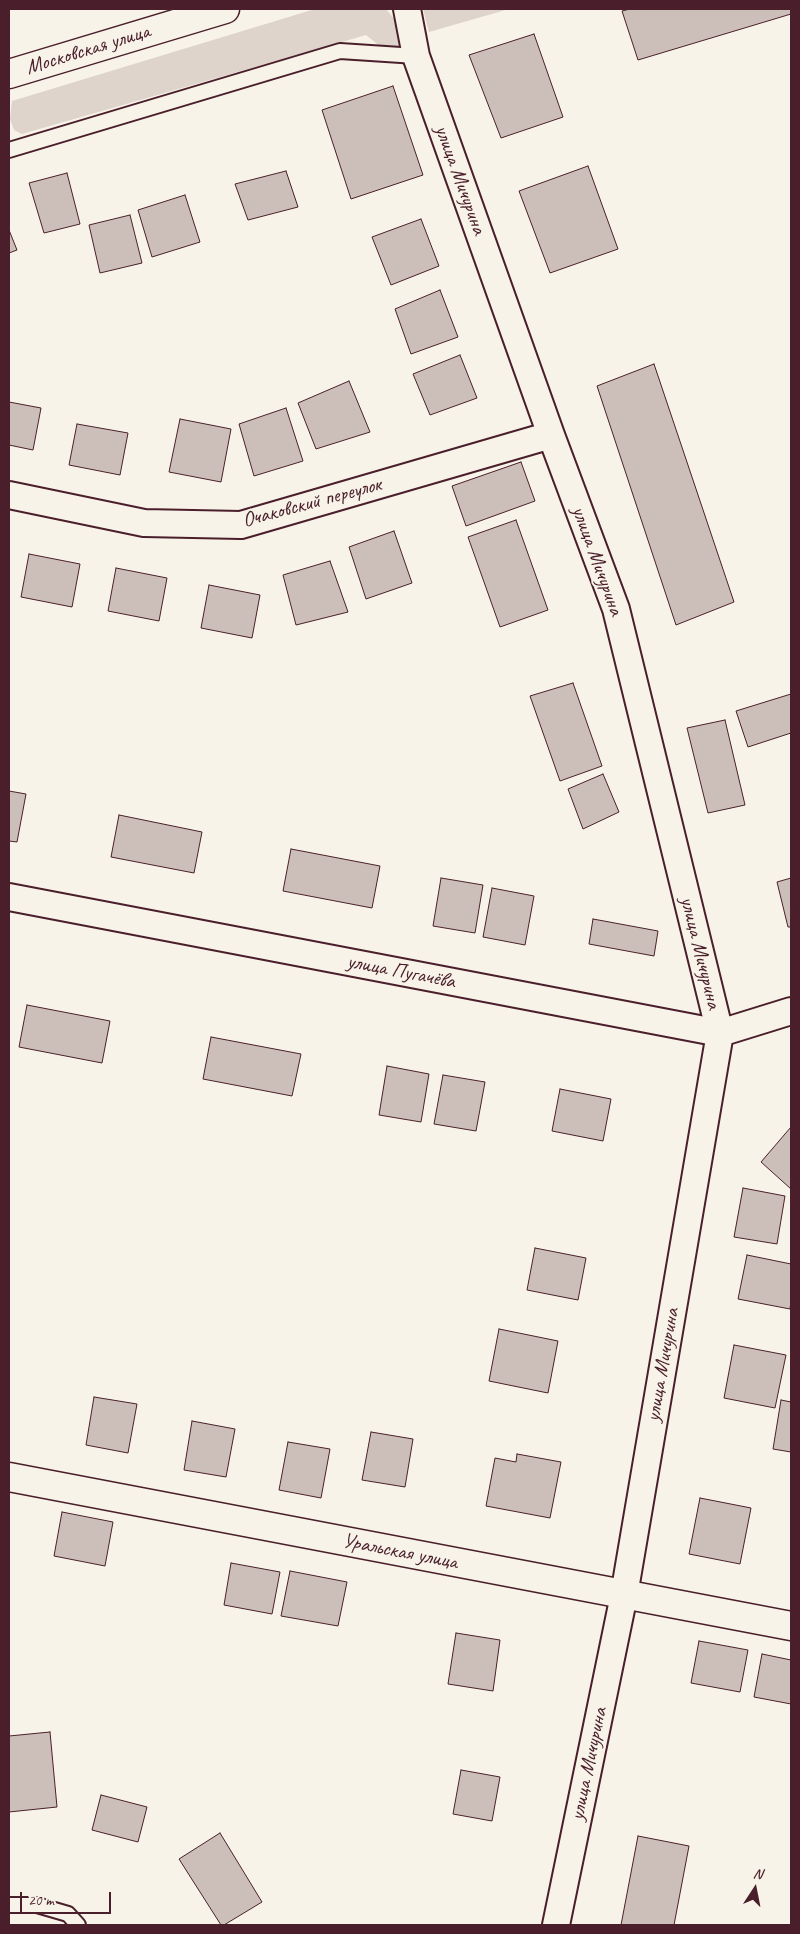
<!DOCTYPE html>
<html>
<head>
<meta charset="utf-8">
<style>
  body { margin:0 }
  #map { position:relative; width:800px; height:1934px; overflow:hidden; background:#f7f3e8; font-family:Caveat,sans-serif }
  canvas { display:block }
  .frame { position:absolute; inset:0; border:10px solid #4a1f2b; pointer-events:none }
  .north { position:absolute; left:730px; top:1864px; width:50px; height:50px; -webkit-text-stroke:4px #f7f3e8; paint-order:stroke; rotate:11deg; font-size:14px; font-weight:700; line-height:20px; text-align:center; color:#4a1f2b }
  .north::after { content:''; display:block; margin:auto; width:18px; height:22px; background:#4a1f2b; clip-path:polygon(50% 0,100% 100%,50% 72%,0 100%) }
  .scale { position:absolute; left:20px; top:1892px; width:91px; height:22px; box-sizing:border-box; border:2px solid #4a1f2b; border-top:0; padding-left:6px; font-size:15px; line-height:18px; white-space:nowrap; color:#4a1f2b; -webkit-text-stroke:4px #f7f3e8; paint-order:stroke }
</style>
</head>
<body>
<div id="map">
<canvas width="800" height="1934"></canvas>
<div class="frame"></div>
<div class="north">N</div>
<div class="scale">20 m</div>
</div>
<script>
const g = document.querySelector('canvas').getContext('2d');
g.lineJoin = 'round';
function fill(path, color) {
  g.fillStyle = color;
  g.fill(path, 'evenodd');
}
function poly(rows) {
  const path = new Path2D();
  for (const r of rows) {
    path.moveTo(r[0], r[1]);
    for (let i = 2; i < r.length; i += 2) path.lineTo(r[i], r[i + 1]);
  }
  return path;
}
function strokePath(path, color, width, dash) {
  g.strokeStyle = color;
  g.lineWidth = width;
  g.lineCap = dash ? 'butt' : 'round';
  g.setLineDash(dash || []);
  g.stroke(path);
}
function write(font, color, halo, rows, align = 'center') {
  g.font = font + ' Caveat,sans-serif';
  g.lineWidth = 4;
  g.setLineDash([]);
  g.textBaseline = 'middle';
  g.strokeStyle = halo;
  g.fillStyle = color;
  for (const [text, x, y, turn = 0] of rows) {
    g.save();
    g.translate(x, y);
    g.rotate((+turn || 0) * Math.PI / 180);
    g.textAlign = isNaN(turn) ? turn : align;
    if (halo) g.strokeText(text, 0, 0);
    g.fillText(text, 0, 0);
    g.restore();
  }
}
const green = poly([
  [315,9,386,9,396,21,403,44,392,48,382,48,366,35,22,134,14,130,10,119,12,101],
  [423,9,509,9,429,32]
]);
const building = poly([
  [630,9,791,9,791,14,638,60,622,11,630,9],
  [534,34,563,117,501,138,469,55,534,34],
  [393,86,423,175,351,199,322,110,393,86],
  [588,166,618,249,550,273,519,191,588,166],
  [286,171,298,207,248,220,235,184,286,171],
  [67,173,80,224,44,233,29,183,67,173],
  [185,195,200,242,152,257,138,210,185,195],
  [130,215,142,263,100,273,89,225,130,215],
  [421,219,439,266,391,285,372,237,421,219],
  [9,230,17,250,9,253,9,230],
  [440,290,458,337,411,354,395,309,440,290],
  [460,355,477,398,430,415,413,374,460,355],
  [654,364,734,602,676,625,597,386,654,364],
  [349,381,370,432,316,449,298,403,349,381],
  [9,402,41,408,33,450,9,445,9,402],
  [286,408,303,461,254,476,239,424,286,408],
  [180,419,231,429,221,482,169,472,180,419],
  [77,424,128,433,120,475,69,465,77,424],
  [521,462,535,501,466,526,452,486,521,462],
  [516,520,548,610,500,627,468,537,516,520],
  [394,531,412,583,366,599,349,547,394,531],
  [29,554,80,564,72,607,21,597,29,554],
  [330,561,348,612,296,625,283,575,330,561],
  [116,568,167,578,159,621,108,611,116,568],
  [209,585,260,595,252,638,201,628,209,585],
  [573,683,602,766,560,781,530,696,573,683],
  [791,694,791,733,748,747,736,711,791,694],
  [725,720,745,805,708,813,687,728,725,720],
  [603,774,619,812,583,829,568,789,603,774],
  [9,791,26,794,17,842,9,841,9,791],
  [119,815,202,832,194,873,111,857,119,815],
  [291,849,380,866,372,908,283,891,291,849],
  [441,878,483,885,475,933,433,926,441,878],
  [791,878,791,927,788,927,777,882,791,878],
  [492,888,534,896,525,945,483,937,492,888],
  [593,919,658,931,654,956,589,944,593,919],
  [27,1005,110,1021,102,1063,19,1047,27,1005],
  [211,1037,301,1054,292,1096,203,1079,211,1037],
  [387,1066,429,1074,421,1122,379,1115,387,1066],
  [443,1075,485,1082,476,1131,434,1124,443,1075],
  [560,1089,611,1099,603,1141,552,1131,560,1089],
  [791,1127,791,1189,761,1162,791,1127],
  [743,1188,785,1196,777,1244,734,1237,743,1188],
  [535,1248,586,1258,578,1300,527,1290,535,1248],
  [747,1255,791,1264,791,1301,790,1309,738,1299,747,1255],
  [499,1329,558,1341,548,1393,489,1381,499,1329],
  [734,1345,786,1355,775,1408,724,1398,734,1345],
  [94,1397,137,1404,128,1453,86,1445,94,1397],
  [781,1400,791,1402,791,1452,773,1449,781,1400],
  [192,1421,235,1429,226,1477,184,1470,192,1421],
  [371,1432,413,1439,405,1487,362,1480,371,1432],
  [288,1442,330,1449,321,1498,279,1490,288,1442],
  [517,1454,561,1462,550,1518,486,1506,495,1458,516,1462,517,1454],
  [700,1498,751,1508,740,1564,689,1554,700,1498],
  [62,1512,113,1522,105,1566,54,1556,62,1512],
  [231,1563,280,1572,272,1614,224,1605,231,1563],
  [290,1571,347,1582,338,1626,281,1616,290,1571],
  [456,1633,500,1640,493,1691,448,1684,456,1633],
  [699,1641,748,1650,740,1692,691,1683,699,1641],
  [762,1654,791,1660,791,1704,754,1697,762,1654],
  [50,1732,57,1807,9,1812,9,1736,50,1732],
  [461,1770,500,1777,492,1821,453,1814,461,1770],
  [101,1795,147,1807,138,1842,92,1830,101,1795],
  [220,1833,262,1902,224,1925,221,1925,179,1859,220,1833],
  [638,1836,689,1846,674,1925,621,1925,638,1836]
]);
const lane = poly([
  [9,150,340,51,416,56],
  [9,1905,37,1905,68,1914,78,1925]
]);
const street = poly([
  [407,9,416,56,551,435,616,609,720,1033,624,1595,556,1925],
  [9,495,144,523,241,525,551,435],
  [9,897,720,1033,791,1011]
]);
const secondary = poly([
  [9,1477,791,1626]
]);
const primary = poly([
  [9,74,225,9]
]);
const streetNames = [
  ["Московская улица",88,50,-17],
  ["улица Мичурина",460,180,70],
  ["Очаковский переулок",312,503,-15],
  ["улица Мичурина",597,561,70],
  ["улица Мичурина",700,953,76],
  ["улица Пугачёва",401,972,11],
  ["улица Мичурина",663,1365,-80],
  ["Уральская улица",400,1552,11],
  ["улица Мичурина",589,1764,-78]
];
fill(green, '#ded4cc');
fill(building, '#ccbfb9');
strokePath(building, '#4a1f2b', 1);
strokePath(lane, '#4a1f2b', 18);
strokePath(street, '#4a1f2b', 30);
strokePath(secondary, '#4a1f2b', 31);
strokePath(primary, '#4a1f2b', 31);
strokePath(lane, '#f7f3e8', 14);
strokePath(street, '#f7f3e8', 26);
strokePath(secondary, '#f7f3e8', 28);
strokePath(primary, '#f7f3e8', 28);
write('21px', '#4a1f2b', '#f7f3e8', streetNames);
</script>
</body>
</html>
